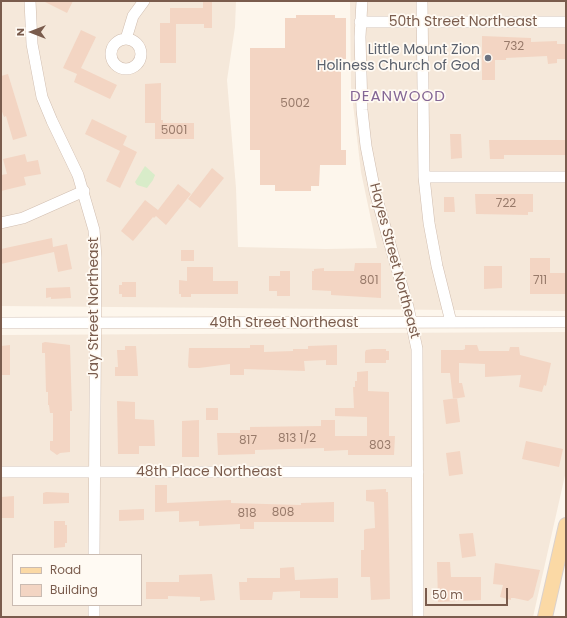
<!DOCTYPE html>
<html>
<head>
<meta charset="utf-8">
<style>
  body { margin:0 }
  #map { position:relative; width:567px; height:618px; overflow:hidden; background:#fdf6ec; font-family:Poppins,sans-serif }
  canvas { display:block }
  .frame { position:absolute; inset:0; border:2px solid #7a5c4d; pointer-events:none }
  .legend { position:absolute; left:12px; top:554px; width:130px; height:52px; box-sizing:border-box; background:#fffaf3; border:1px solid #cabbb1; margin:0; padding:5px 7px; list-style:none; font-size:12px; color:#7a5c4d }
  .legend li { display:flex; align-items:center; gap:8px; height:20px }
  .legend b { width:20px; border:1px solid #cabbb1 }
  .north { position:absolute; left:12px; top:12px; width:40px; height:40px; -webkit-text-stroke:3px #fffaf3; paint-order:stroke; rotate:270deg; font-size:11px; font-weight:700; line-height:16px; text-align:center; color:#7a5c4d }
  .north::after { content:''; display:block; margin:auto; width:14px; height:18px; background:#7a5c4d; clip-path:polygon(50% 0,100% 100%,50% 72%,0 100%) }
  .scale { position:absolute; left:425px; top:588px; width:83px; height:18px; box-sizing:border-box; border:2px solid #7a5c4d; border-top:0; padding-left:5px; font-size:12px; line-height:14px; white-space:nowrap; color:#7a5c4d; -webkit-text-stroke:3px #fffaf3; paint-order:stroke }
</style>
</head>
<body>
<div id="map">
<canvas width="567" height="618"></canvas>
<div class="frame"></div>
<ul class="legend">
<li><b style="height:5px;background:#fbd9a5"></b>Road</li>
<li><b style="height:11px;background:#f3d5c3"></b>Building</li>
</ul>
<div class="north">N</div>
<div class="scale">50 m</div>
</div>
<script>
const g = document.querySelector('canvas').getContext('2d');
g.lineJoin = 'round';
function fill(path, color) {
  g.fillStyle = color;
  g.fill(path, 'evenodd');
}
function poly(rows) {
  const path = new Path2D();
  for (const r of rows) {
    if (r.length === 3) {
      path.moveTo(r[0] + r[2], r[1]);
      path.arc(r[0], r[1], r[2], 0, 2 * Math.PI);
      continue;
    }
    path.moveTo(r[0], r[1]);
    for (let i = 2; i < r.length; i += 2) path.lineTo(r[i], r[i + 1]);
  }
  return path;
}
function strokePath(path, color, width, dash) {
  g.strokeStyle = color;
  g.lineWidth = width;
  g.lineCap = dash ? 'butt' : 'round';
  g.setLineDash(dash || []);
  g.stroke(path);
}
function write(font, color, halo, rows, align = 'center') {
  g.font = font + ' Poppins,sans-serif';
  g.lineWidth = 3.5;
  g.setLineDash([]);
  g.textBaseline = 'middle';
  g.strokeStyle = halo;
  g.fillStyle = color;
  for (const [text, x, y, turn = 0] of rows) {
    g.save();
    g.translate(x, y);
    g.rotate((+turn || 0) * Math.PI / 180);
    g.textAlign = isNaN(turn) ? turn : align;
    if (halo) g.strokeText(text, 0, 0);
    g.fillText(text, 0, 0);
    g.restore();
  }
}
const residential = poly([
  [1,1,236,1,235,27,227,80,236,188,238,247,326,249,377,248,361,172,351,87,350,1,566,1,566,311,1,306],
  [566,332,566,471,533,617,1,617,1,335],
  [13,555,141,555,141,605,13,605]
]);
const green = poly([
  [145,166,155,175,153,180,147,188,137,185,135,182]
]);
const building = poly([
  [43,1,73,1,67,13],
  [203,1,212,1,212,28,204,28,204,24,176,24,176,63,160,63,160,23,170,23,170,8,203,8],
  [296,15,335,15,335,18,346,18,346,59,341,59,341,150,346,150,346,165,320,165,319,186,311,186,311,191,275,191,275,185,260,185,260,150,250,150,250,48,285,48,285,18,296,18],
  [81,30,96,37,81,68,117,85,110,99,74,82,77,74,63,68],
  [482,36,531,38,531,42,557,41,557,44,566,44,566,59,557,59,557,63,548,64,547,56,506,58,506,60,495,60,495,80,482,80],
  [8,74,27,136,13,140,6,116,4,117,1,109,1,76],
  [161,83,161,120,163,120,163,123,194,123,194,139,155,139,155,123,145,123,145,84],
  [92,119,127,136,123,145,137,152,120,188,106,181,120,151,85,134],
  [450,134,461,134,462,158,451,159],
  [489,140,566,140,566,155,504,155,504,159,490,159],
  [25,154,27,162,38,160,41,174,24,177,26,185,1,191,1,175,7,174,3,159],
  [212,168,224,178,200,208,188,199],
  [178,184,191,194,166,225,156,216,154,218,153,217,133,241,121,231,145,200,158,210],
  [475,194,533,194,533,212,528,212,528,215,476,214],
  [444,197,454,197,455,212,444,212],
  [52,238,53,247,67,244,72,269,58,272,54,252,1,264,1,249],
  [181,250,194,250,194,261,181,261],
  [530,258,550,258,550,273,566,273,566,294,530,294],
  [355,263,381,263,381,298,331,295,331,291,312,290,312,271,314,271,314,269,324,268,324,271,354,271],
  [484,266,502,266,502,288,484,289],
  [187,267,213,267,213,281,238,281,238,294,191,294,191,297,181,297,181,294,179,294,179,280,187,281],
  [280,271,290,271,290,296,277,296,277,291,269,291,269,276,280,276],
  [122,282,136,282,136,297,122,297,122,294,119,294,119,285,122,285],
  [70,287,71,298,51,299,51,297,46,298,46,288],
  [45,342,70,345,72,411,70,411,70,452,60,453,57,455,50,450,50,441,53,441,53,413,50,413,49,405,48,405,48,392,46,392,45,353,42,353,42,343],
  [10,345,10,375,1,375,1,346],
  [250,345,264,345,264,352,293,351,293,349,308,349,308,346,337,345,337,365,326,365,326,360,304,361,305,371,244,369,244,375,230,375,230,364,199,368,189,368,188,366,189,348,250,348],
  [465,345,477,345,479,351,509,351,510,347,519,347,520,355,551,363,546,386,544,385,542,392,519,387,521,375,485,377,485,364,459,363,459,383,462,383,465,397,453,399,450,373,441,373,441,350,463,350,465,349],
  [125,346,136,346,138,376,115,376,115,367,118,367,117,350,125,350],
  [373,349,386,349,386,351,389,351,389,360,386,360,386,363,365,363,365,352,366,350],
  [368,371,368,391,389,392,389,436,395,436,394,455,348,455,348,450,324,451,324,448,255,450,255,454,218,455,217,433,240,433,240,430,250,430,250,427,321,426,321,420,335,420,335,436,367,436,367,417,335,416,335,408,354,408,353,387,355,387,355,381,357,381,357,372],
  [457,398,460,422,446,424,443,400],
  [117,401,135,402,135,419,154,420,155,446,139,446,139,454,118,454],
  [206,408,218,408,218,420,206,420],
  [199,420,199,457,182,457,182,421],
  [526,441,563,449,559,467,522,459],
  [460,451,463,474,449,476,446,453],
  [155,485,167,485,167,503,231,500,231,503,301,505,301,503,334,502,334,522,254,522,254,529,240,529,240,524,199,526,199,521,179,522,179,511,155,512],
  [386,489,386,492,388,492,390,599,371,600,370,577,361,577,361,550,364,550,364,530,366,529,375,528,374,502,366,501,366,490],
  [46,492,69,493,69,503,43,504,43,493],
  [14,496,14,518,1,518,1,497],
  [144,509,144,520,119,521,119,510],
  [54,521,65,521,65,525,67,525,67,543,65,543,65,547,54,548],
  [473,533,476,556,462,558,459,534],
  [437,562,450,562,451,577,481,577,481,600,438,602],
  [495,563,540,570,533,597,528,601,514,598,511,598,511,600,500,597,503,585,493,584],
  [294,567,295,580,338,578,338,598,300,598,300,591,273,592,272,600,240,600,239,582,247,582,247,578,280,578,280,568],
  [212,574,215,600,200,601,200,597,168,596,168,599,146,599,146,582,179,582,179,575]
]);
const minor = poly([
  [30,1,32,44,42,97,52,121,78,175,94,230,96,258,94,555],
  [362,1,360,37,362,110,366,146,375,192,408,307,417,349,418,617],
  [422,1,424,177,429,223,437,266,451,322],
  [360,22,566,22],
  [126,39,133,16,144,1],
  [126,54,15],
  [424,177,566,177],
  [1,223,23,218,84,191],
  [1,323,566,322],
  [1,472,418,472],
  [94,605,94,617]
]);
const major = poly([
  [545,617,566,525]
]);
const markers = [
  [488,58,4,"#6b7280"]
];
const numberNames = [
  ["732",514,47],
  ["5002",295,104],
  ["5001",174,131],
  ["722",506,204],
  ["801",369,281],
  ["711",540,281],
  ["813 1/2",297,439],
  ["817",248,441],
  ["803",380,446],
  ["808",283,513],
  ["818",247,514]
];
const streetNames = [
  ["50th Street Northeast",463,22],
  ["Hayes Street Northeast",394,261,75],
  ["Jay Street Northeast",94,308,-90],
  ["49th Street Northeast",284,323],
  ["48th Place Northeast",209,472]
];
const worshipNames = [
  ["Little Mount Zion",480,50],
  ["Holiness Church of God",480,66]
];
const neighbourhoodNames = [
  ["DEANWOOD",398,97]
];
fill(residential, '#f5e8da');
fill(green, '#d8ecc9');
fill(building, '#f3d5c3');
strokePath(minor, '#d1beb0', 12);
strokePath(major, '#dad1cd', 16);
strokePath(minor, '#fff', 11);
strokePath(major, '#fbd9a5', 14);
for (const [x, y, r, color] of markers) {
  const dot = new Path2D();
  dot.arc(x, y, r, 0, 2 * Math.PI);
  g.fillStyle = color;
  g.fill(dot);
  strokePath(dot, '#fffaf3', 1.5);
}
write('12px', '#987a6a', null, numberNames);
write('14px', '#7a5c4d', '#fffaf3', streetNames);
write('14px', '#5b616d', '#fffaf3', worshipNames, 'right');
g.letterSpacing = '1px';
write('15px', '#846695', '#fffaf3', neighbourhoodNames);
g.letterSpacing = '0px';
</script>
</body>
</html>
